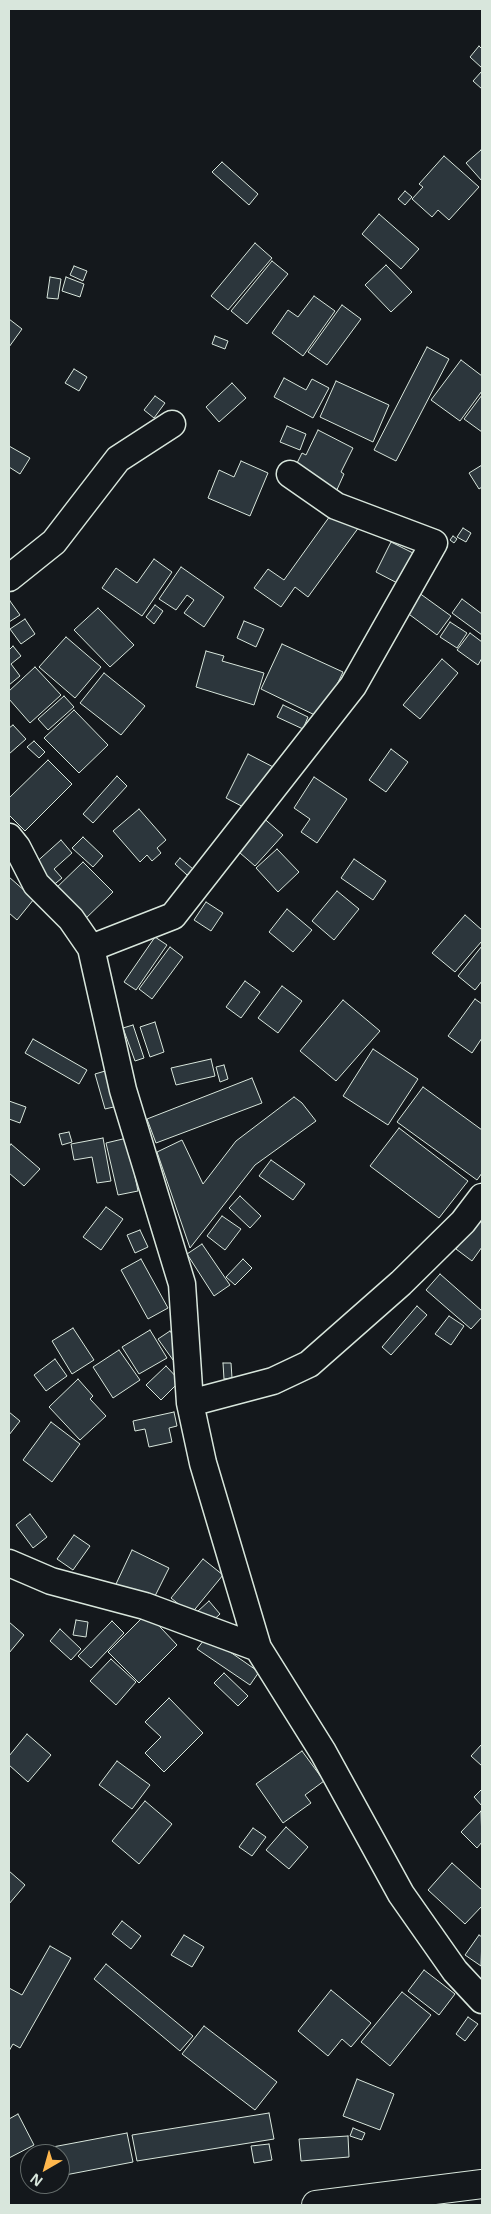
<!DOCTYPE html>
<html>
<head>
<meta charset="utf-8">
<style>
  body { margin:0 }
  #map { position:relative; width:491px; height:2214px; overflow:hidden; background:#14181c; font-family:"Noto Sans",sans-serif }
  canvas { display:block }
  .frame { position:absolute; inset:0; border:10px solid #d8e6dc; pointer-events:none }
  .north { position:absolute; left:20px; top:2144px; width:50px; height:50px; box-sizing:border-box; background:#14181c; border:1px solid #626a69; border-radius:50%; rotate:218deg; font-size:14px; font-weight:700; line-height:20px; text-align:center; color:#d8e6dc }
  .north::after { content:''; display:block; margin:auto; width:18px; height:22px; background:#ffb74d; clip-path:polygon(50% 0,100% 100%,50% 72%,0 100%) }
</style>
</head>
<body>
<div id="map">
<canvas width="491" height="2214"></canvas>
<div class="frame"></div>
<div class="north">N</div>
</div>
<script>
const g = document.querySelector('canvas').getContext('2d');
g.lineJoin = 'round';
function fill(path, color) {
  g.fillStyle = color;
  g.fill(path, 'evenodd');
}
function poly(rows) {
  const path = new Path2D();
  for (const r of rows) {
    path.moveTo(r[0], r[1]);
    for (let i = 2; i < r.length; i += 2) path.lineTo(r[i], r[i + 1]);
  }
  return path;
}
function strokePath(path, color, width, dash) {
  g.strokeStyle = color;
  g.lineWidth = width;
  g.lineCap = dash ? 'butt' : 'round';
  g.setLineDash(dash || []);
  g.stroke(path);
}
const building = poly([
  [479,46,482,49,482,68,470,57,479,46],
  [482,71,482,89,473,81,482,71],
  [481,150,482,152,482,181,466,163,481,150],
  [444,156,479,187,449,220,438,210,432,217,412,199,423,187,419,184,444,156],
  [222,162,258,194,249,205,212,172,222,162],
  [405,191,412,197,405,205,398,199,405,191],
  [379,214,419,249,401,269,362,234,379,214],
  [255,243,272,258,228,310,211,296,255,243],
  [272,261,288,274,247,324,231,311,272,261],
  [386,265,412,292,391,312,365,285,386,265],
  [74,266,87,271,83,281,70,275,74,266],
  [50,277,61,279,58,299,47,298,50,277],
  [66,277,84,284,80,297,62,291,66,277],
  [314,296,335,311,303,356,272,333,288,310,298,317,314,296],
  [342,305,361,319,327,365,308,352,342,305],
  [9,319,22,329,9,347,9,319],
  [215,336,228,341,225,349,212,344,215,336],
  [427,347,449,359,396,461,374,450,427,347],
  [461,360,482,376,482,391,460,421,431,400,461,360],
  [74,369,87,377,79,391,65,383,74,369],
  [284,378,306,390,312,379,329,388,313,418,274,397,284,378],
  [336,381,389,405,373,442,320,417,336,381],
  [232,383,246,398,219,422,206,407,232,383],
  [482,395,482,432,464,419,482,395],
  [155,396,165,403,154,418,144,410,155,396],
  [287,426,306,434,300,450,280,442,287,426],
  [318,430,353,448,341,472,344,474,335,494,292,473,302,453,306,455,318,430],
  [9,446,30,458,20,474,9,467,9,446],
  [241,461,268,473,250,516,208,498,219,470,234,477,241,461],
  [482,465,482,487,479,489,469,473,482,465],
  [335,509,359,527,308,597,295,587,281,607,254,588,268,569,284,580,335,509],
  [463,528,471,533,466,542,457,537,463,528],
  [453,536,457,539,454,543,450,540,453,536],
  [391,542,421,557,405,587,376,572,391,542],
  [154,559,172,572,142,616,102,588,116,568,137,583,154,559],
  [181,567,224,597,204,627,184,613,194,600,187,595,176,610,159,599,181,567],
  [415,590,451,616,437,635,402,609,415,590],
  [462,599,482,614,482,635,452,613,462,599],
  [10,601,20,615,9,622,9,602,10,601],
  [155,605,163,611,154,624,146,617,155,605],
  [98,608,134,645,110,667,74,630,98,608],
  [25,619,35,634,21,644,10,629,25,619],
  [244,621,264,629,256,647,237,638,244,621],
  [450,622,467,633,457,648,440,637,450,622],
  [470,633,482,642,482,658,478,665,457,650,470,633],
  [66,637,101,667,75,698,39,667,66,637],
  [282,644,343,672,321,718,261,689,282,644],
  [13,646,21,656,11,664,20,676,9,685,9,650,13,646],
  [206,651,224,656,222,661,264,673,254,705,196,687,206,651],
  [442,659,458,673,420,719,403,705,442,659],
  [35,667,61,695,30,723,9,699,9,691,35,667],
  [104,673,145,706,121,735,80,703,104,673],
  [64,696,74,707,48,730,38,719,64,696],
  [283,705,308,717,303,729,277,717,283,705],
  [74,710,108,745,79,773,44,738,74,710],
  [13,725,26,739,9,754,9,728,13,725],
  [34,741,45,752,39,758,27,747,34,741],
  [391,749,408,762,386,792,369,780,391,749],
  [248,754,279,770,249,810,226,798,248,754],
  [48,760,72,784,25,831,9,815,9,798,48,760],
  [117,776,127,786,93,823,83,814,117,776],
  [314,777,347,799,317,843,301,832,310,819,294,808,314,777],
  [139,809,166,840,157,848,161,853,152,861,147,855,140,862,113,831,139,809],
  [260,815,283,835,255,866,232,846,260,815],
  [83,837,103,856,93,867,72,848,83,837],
  [61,840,72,853,54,869,62,878,51,887,32,866,61,840],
  [277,849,299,872,278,892,256,868,277,849],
  [180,858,193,869,187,875,175,864,180,858],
  [354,859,386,881,373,900,341,878,354,859],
  [83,862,113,892,82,922,52,892,83,862],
  [9,877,34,899,17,920,9,913,9,877],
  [337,891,359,909,334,940,312,921,337,891],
  [206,902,223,913,211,931,194,920,206,902],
  [287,909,312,930,293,952,269,932,287,909],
  [465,915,482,930,482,941,455,972,432,953,465,915],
  [155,937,167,945,136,990,124,982,155,937],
  [482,946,482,981,475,990,458,976,482,946],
  [170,947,183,957,152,999,139,989,170,947],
  [245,981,260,992,241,1018,226,1007,245,981],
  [282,986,302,1001,278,1033,258,1018,282,986],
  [475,999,482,1004,482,1038,472,1053,448,1036,475,999],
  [343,1000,380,1031,336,1081,300,1051,343,1000],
  [155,1022,164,1052,150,1057,140,1027,155,1022],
  [133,1025,144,1058,135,1061,123,1028,133,1025],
  [33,1039,87,1070,79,1084,25,1053,33,1039],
  [373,1049,418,1079,388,1125,343,1096,373,1049],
  [211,1059,215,1076,176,1085,171,1068,211,1059],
  [224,1065,228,1079,220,1082,216,1067,224,1065],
  [112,1069,122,1105,105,1109,95,1074,112,1069],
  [252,1078,262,1103,156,1143,147,1119,252,1078],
  [423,1087,482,1130,482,1173,477,1180,397,1122,423,1087],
  [294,1097,302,1103,316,1121,255,1165,190,1248,157,1152,182,1140,203,1184,236,1141,294,1097],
  [9,1101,26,1107,20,1123,9,1119,9,1101],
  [399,1128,468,1181,439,1218,370,1166,399,1128],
  [69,1132,72,1142,62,1145,59,1134,69,1132],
  [103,1138,111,1181,97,1183,92,1157,74,1160,71,1144,103,1138],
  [127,1138,138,1191,118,1195,106,1143,127,1138],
  [11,1144,40,1169,24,1186,9,1173,9,1147,11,1144],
  [271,1160,305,1184,293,1200,259,1176,271,1160],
  [240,1196,261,1216,250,1228,229,1208,240,1196],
  [106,1207,123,1219,101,1250,83,1237,106,1207],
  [222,1216,241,1229,225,1250,207,1236,222,1216],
  [478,1219,482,1223,482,1247,472,1261,456,1249,478,1219],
  [140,1230,148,1247,135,1253,127,1235,140,1230],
  [202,1244,230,1285,214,1296,187,1254,202,1244],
  [141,1259,168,1308,148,1319,121,1270,141,1259],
  [243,1259,252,1268,235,1285,226,1277,243,1259],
  [440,1274,482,1311,482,1317,471,1329,426,1290,440,1274],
  [417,1306,427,1315,391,1355,382,1347,417,1306],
  [449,1316,464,1326,451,1345,435,1334,449,1316],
  [73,1328,94,1360,72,1374,52,1341,73,1328],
  [150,1330,167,1358,139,1374,122,1347,150,1330],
  [170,1331,185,1352,173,1360,158,1339,170,1331],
  [119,1350,140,1380,113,1398,93,1367,119,1350],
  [55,1359,67,1376,46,1391,34,1375,55,1359],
  [223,1363,231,1363,232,1378,224,1379,223,1363],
  [166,1366,180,1381,161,1400,146,1385,166,1366],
  [78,1379,93,1396,90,1399,106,1416,80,1440,49,1407,78,1379],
  [9,1412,20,1421,9,1435,9,1412],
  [174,1412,177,1426,169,1428,172,1442,149,1447,145,1429,135,1431,133,1421,174,1412],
  [51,1422,80,1444,52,1482,23,1460,51,1422],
  [30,1514,47,1537,33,1548,16,1525,30,1514],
  [74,1535,90,1546,73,1570,57,1559,74,1535],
  [132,1550,169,1568,152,1602,116,1584,132,1550],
  [203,1559,223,1575,191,1614,171,1598,203,1559],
  [209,1601,220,1614,208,1625,197,1612,209,1601],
  [147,1613,177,1645,139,1683,108,1652,147,1613],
  [76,1620,88,1622,86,1637,73,1635,76,1620],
  [112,1621,124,1633,91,1668,78,1656,112,1621],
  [9,1622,24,1635,9,1653,9,1622],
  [60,1629,81,1649,71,1660,50,1641,60,1629],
  [207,1636,259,1672,250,1685,197,1649,207,1636],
  [111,1659,136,1682,116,1705,90,1681,111,1659],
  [224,1673,248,1696,238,1706,214,1683,224,1673],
  [169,1698,203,1733,164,1772,145,1753,161,1737,145,1722,169,1698],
  [27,1734,51,1755,28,1782,9,1765,9,1756,27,1734],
  [482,1744,482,1766,471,1756,482,1744],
  [302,1751,324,1781,305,1795,311,1803,283,1823,256,1784,302,1751],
  [117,1761,150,1785,132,1809,99,1785,117,1761],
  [482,1789,482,1806,474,1797,482,1789],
  [145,1801,172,1824,139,1864,112,1841,145,1801],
  [481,1811,482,1842,477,1848,461,1832,481,1811],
  [286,1827,308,1847,289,1869,266,1850,286,1827],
  [253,1828,266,1837,252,1856,239,1847,253,1828],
  [452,1863,482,1890,482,1906,465,1924,428,1890,452,1863],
  [9,1871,25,1885,9,1904,9,1871],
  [122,1921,141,1936,131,1949,112,1934,122,1921],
  [184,1935,204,1947,192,1967,171,1955,184,1935],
  [479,1935,482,1937,481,1966,465,1955,479,1935],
  [50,1946,71,1958,20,2048,13,2044,9,2051,9,1988,22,1995,50,1946],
  [106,1964,193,2036,180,2051,94,1979,106,1964],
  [424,1970,455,1994,439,2015,408,1991,424,1970],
  [331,1990,371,2023,351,2047,342,2039,328,2056,298,2031,331,1990],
  [402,1992,431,2015,390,2066,361,2042,402,1992],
  [468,2017,478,2024,465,2041,456,2034,468,2017],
  [204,2026,277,2082,255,2110,182,2054,204,2026],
  [357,2079,394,2094,380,2130,343,2116,357,2079],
  [269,2113,274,2139,137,2161,132,2135,269,2113],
  [18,2114,34,2145,9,2158,9,2119,18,2114],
  [353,2128,365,2133,362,2140,350,2136,353,2128],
  [127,2133,133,2162,60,2176,60,2154,43,2154,42,2149,127,2133],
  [348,2136,349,2157,301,2161,299,2139,348,2136],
  [269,2144,272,2160,254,2163,251,2146,269,2144]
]);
const minor = poly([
  [9,578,54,542,118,459,172,424],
  [9,837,17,847,36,884,71,919,91,948,123,1090,182,1284,190,1403,203,1463,258,1648],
  [91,948,173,916,353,686,434,543,336,506,290,474],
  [190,1403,273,1381,309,1364,401,1283,463,1222,482,1197],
  [9,1563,51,1581,145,1606,258,1648,323,1752,401,1894,455,1971,482,2000]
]);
const highway = poly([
  [316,2205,482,2184]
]);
fill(building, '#2c363c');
strokePath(building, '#d8e6dc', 1);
strokePath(minor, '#d8e6dc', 29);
strokePath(highway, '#d8e6dc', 30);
strokePath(minor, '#14181c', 26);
strokePath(highway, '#14181c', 28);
</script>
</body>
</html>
